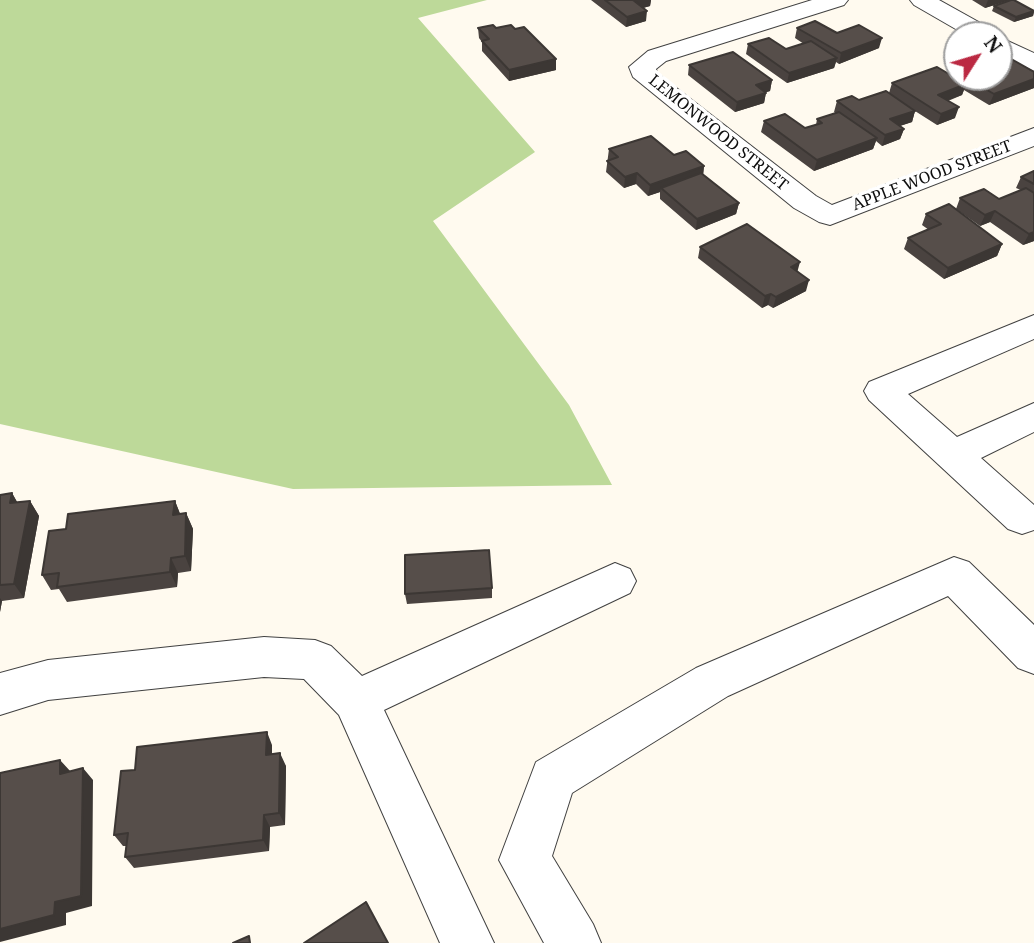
<!DOCTYPE html>
<html>
<head>
<meta charset="utf-8">
<style>
  body { margin:0 }
  #map { position:relative; width:1034px; height:943px; overflow:hidden; background:#fffaef; font-family:"Noto Serif",serif }
  canvas { display:block }
  .north { position:absolute; left:943px; top:21px; width:70px; height:70px; box-sizing:border-box; background:#fff; border:2px solid #9f9f9f; border-radius:50%; rotate:53deg; font-size:19px; font-weight:700; line-height:28px; text-align:center; color:#0e0e0e }
  .north::after { content:''; display:block; margin:auto; width:24px; height:32px; background:#bb2942; clip-path:polygon(50% 0,100% 100%,50% 72%,0 100%) }
</style>
</head>
<body>
<div id="map">
<canvas width="1034" height="943"></canvas>
<div class="north">N</div>
</div>
<script>
const g = document.querySelector('canvas').getContext('2d');
g.lineJoin = 'round';
function fill(path, color) {
  g.fillStyle = color;
  g.fill(path, 'evenodd');
}
function poly(rows) {
  const path = new Path2D();
  for (const r of rows) {
    path.moveTo(r[0], r[1]);
    for (let i = 2; i < r.length; i += 2) path.lineTo(r[i], r[i + 1]);
  }
  return path;
}
function strokePath(path, color, width, dash) {
  g.strokeStyle = color;
  g.lineWidth = width;
  g.lineCap = dash ? 'butt' : 'round';
  g.setLineDash(dash || []);
  g.stroke(path);
}
function write(font, color, halo, rows, align = 'center') {
  g.font = font + ' "Noto Serif",serif';
  g.lineWidth = 7;
  g.setLineDash([]);
  g.textBaseline = 'middle';
  g.strokeStyle = halo;
  g.fillStyle = color;
  for (const [text, x, y, turn = 0] of rows) {
    g.save();
    g.translate(x, y);
    g.rotate((+turn || 0) * Math.PI / 180);
    g.textAlign = isNaN(turn) ? turn : align;
    if (halo) g.strokeText(text, 0, 0);
    g.fillText(text, 0, 0);
    g.restore();
  }
}
const forest = poly([
  [0,0,487,0,418,18,535,152,433,221,569,405,612,485,293,489,0,424]
]);
const minor = poly([
  [812,0,848,0,844,5,666,61,656,69,657,73,816,196,832,205,1034,128,1034,146,830,225,819,222,794,208,633,77,629,67,648,51,812,0],
  [910,0,939,0,993,30,996,35,966,35,914,5,910,0],
  [999,37,1034,53,1034,71,999,54,999,37],
  [1034,315,1034,339,908,394,957,437,1034,403,1034,432,981,458,1034,505,1034,530,1022,534,1008,529,869,400,864,391,869,382,1034,315],
  [954,557,969,562,1034,625,1034,674,1018,668,948,596,728,696,572,793,552,856,593,924,601,943,544,943,499,860,536,762,696,668,954,557],
  [615,563,630,569,636,581,630,593,384,710,494,943,440,943,339,715,304,679,264,677,48,700,0,715,0,673,48,660,264,637,315,640,331,646,362,676,615,563]
]);
const wall = poly([
  [591,0,651,0,650,6,643,8,646,21,626,27],
  [972,0,1010,0,985,8],
  [994,6,1034,10,1034,12,1033,16,1014,22,992,11],
  [478,28,496,28,556,70,509,81,482,51,482,42,479,38],
  [797,28,837,33,879,48,839,64,836,62,834,68,787,83,746,54,748,44,786,49,804,44,795,38],
  [689,65,772,80,770,91,766,92,764,103,735,112,688,75],
  [1034,72,1034,88,989,105,964,90,962,95,948,101,955,118,937,125,915,111,912,122,900,126,904,129,900,139,882,146,876,141,873,149,814,171,761,132,764,121,805,128,816,125,817,119,836,113,834,112,837,101,859,100,889,93,892,83,957,79,957,77,999,77],
  [609,149,674,155,704,166,703,174,739,203,736,214,696,230,660,199,660,192,648,196,636,184,624,188,606,172],
  [1034,171,1034,241,1023,245,990,222,980,226,956,209,960,198,999,199,1021,190,1016,188,1021,177],
  [926,214,1002,244,997,256,944,279,904,249,908,238,929,230,922,225],
  [700,247,798,271,806,291,773,308,768,305,762,308,698,258],
  [12,493,17,502,30,501,39,516,24,598,2,601,0,612,0,495],
  [175,501,180,514,186,513,193,529,191,571,178,573,177,587,67,602,59,589,51,590,42,575,66,529],
  [492,588,492,598,407,604,405,594],
  [272,745,272,754,286,766,285,825,270,827,269,851,134,868,125,857,126,846,123,846,114,835,135,770]
]);
const shadedWall = poly([
  [633,0,651,0,650,6,632,11],
  [988,0,1010,0,985,8],
  [647,11,646,21,626,27,627,17],
  [1034,11,1033,16,1014,22,1016,17],
  [882,38,879,48,839,64,841,53],
  [837,58,834,68,787,83,789,73],
  [556,59,556,70,509,81,509,70],
  [1034,79,1034,88,989,105,994,94],
  [772,80,770,91,754,96,756,85],
  [966,84,962,95,934,105,938,95],
  [766,93,764,103,735,112,737,102],
  [959,107,955,118,937,125,941,114],
  [915,111,912,122,887,130,890,119],
  [904,129,900,139,882,146,885,135],
  [877,138,873,149,814,171,817,160],
  [704,166,703,177,661,188,660,192,648,196,650,185],
  [637,173,636,184,624,188,625,177],
  [739,203,736,214,696,230,697,219],
  [995,211,990,222,980,226,985,215],
  [1034,232,1034,241,1023,245,1029,234],
  [1002,244,997,256,944,279,948,268],
  [800,262,797,273,791,267],
  [809,280,806,291,773,308,776,297],
  [771,294,768,305,762,308,765,296],
  [12,493,21,509,10,503],
  [30,501,39,516,24,598,14,584],
  [175,501,181,516,173,515],
  [186,513,193,529,191,571,185,556],
  [171,558,178,573,177,587,170,572],
  [0,598,2,601,0,612],
  [267,732,272,745,272,768,266,755],
  [280,753,286,766,285,825,279,813],
  [60,760,71,772,60,774],
  [83,768,93,780,92,906,66,913,66,925,0,942,0,929,55,902],
  [264,815,270,827,269,851,263,840]
]);
const building = poly([
  [605,0,634,0,633,0,647,11,627,17,605,0],
  [1011,0,1014,0,1034,11,1016,17,994,6,1011,0],
  [815,21,837,33,859,25,882,38,841,53,797,28,815,21],
  [493,25,496,28,511,25,515,29,524,27,556,59,509,70,482,41,489,39,478,28,493,25],
  [769,38,786,49,811,41,837,58,789,73,748,44,769,38],
  [733,52,772,80,756,85,766,93,737,102,689,65,733,52],
  [1006,56,1034,72,1034,79,994,94,965,77,999,77,999,59,1006,56],
  [937,67,966,84,938,95,959,107,941,114,892,83,937,67],
  [886,91,915,111,890,119,904,129,885,135,837,101,852,96,859,100,886,91],
  [839,112,877,138,817,160,764,121,785,114,805,128,822,123,817,119,839,112],
  [651,136,674,155,686,151,704,166,650,185,637,173,625,177,607,161,618,157,609,149,651,136],
  [1034,171,1034,184,1021,177,1034,171],
  [701,173,739,203,697,219,661,188,701,173],
  [1026,188,1034,193,1034,232,1029,234,995,211,985,215,960,198,984,189,999,199,1026,188],
  [949,204,1002,244,948,268,908,238,941,224,926,214,949,204],
  [747,224,800,262,791,267,809,280,776,297,771,294,765,296,700,247,747,224],
  [12,493,10,503,30,501,14,584,0,585,0,495,12,493],
  [175,501,173,515,186,513,185,556,171,558,170,572,57,587,59,573,42,575,49,531,66,529,68,514,175,501],
  [489,550,492,588,405,594,405,555,489,550],
  [267,732,266,755,280,753,279,813,264,815,263,840,125,857,128,833,114,835,121,771,135,770,137,747,267,732],
  [60,760,60,774,83,768,81,896,55,902,54,915,0,929,0,773,60,760],
  [366,902,388,943,304,943,366,902],
  [249,936,250,943,233,943,249,936]
]);
const farStreetnames = [
  ["LEMONWOOD STREET",718,133,39],
  ["APPLE WOOD STREET",932,176,-21]
];
fill(forest, '#bdd999');
strokePath(minor, '#414141', 2);
fill(minor, '#fff');
fill(wall, '#4a4340');
fill(shadedWall, '#3c3734');
fill(building, '#564e4a');
strokePath(building, '#3c3734', 2);
write('16px', '#0e0e0e', '#fff', farStreetnames);
</script>
</body>
</html>
